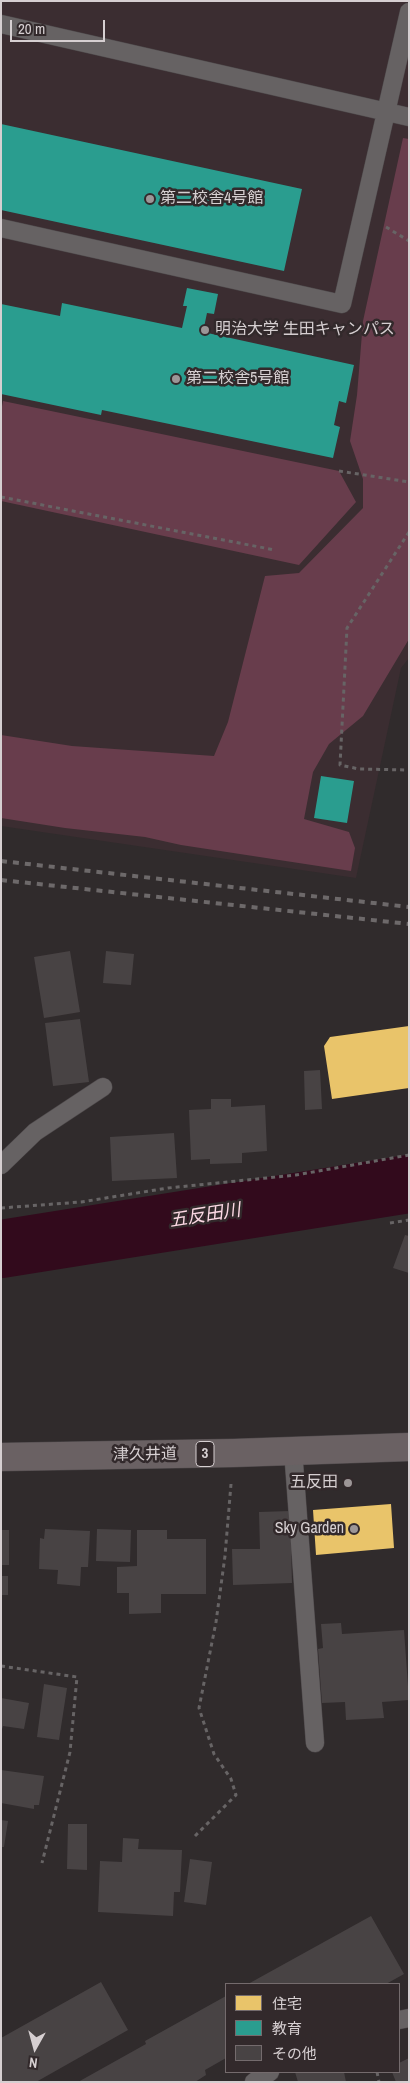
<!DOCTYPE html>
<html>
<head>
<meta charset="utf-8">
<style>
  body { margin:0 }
  #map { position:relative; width:410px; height:2083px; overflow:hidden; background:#302b2c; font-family:"Archivo Narrow","Noto Sans JP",sans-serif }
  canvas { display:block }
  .frame { position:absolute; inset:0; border:2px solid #d6cfd1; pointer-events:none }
  .legend { position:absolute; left:225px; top:1983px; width:175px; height:90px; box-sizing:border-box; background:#32292b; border:1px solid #746b6d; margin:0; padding:6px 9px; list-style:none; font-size:15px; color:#d6cfd1 }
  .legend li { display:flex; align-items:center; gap:10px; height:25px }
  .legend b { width:25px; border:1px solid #746b6d }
  .north { position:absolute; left:10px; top:2023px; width:50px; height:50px; -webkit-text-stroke:4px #32292b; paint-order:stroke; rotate:187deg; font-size:14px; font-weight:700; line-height:20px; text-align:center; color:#d6cfd1 }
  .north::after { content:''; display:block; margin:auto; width:18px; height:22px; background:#d6cfd1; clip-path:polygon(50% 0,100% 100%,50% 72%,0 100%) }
  .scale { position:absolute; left:10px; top:20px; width:95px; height:22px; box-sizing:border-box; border:2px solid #d6cfd1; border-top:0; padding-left:6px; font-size:15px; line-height:18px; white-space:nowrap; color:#d6cfd1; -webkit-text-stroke:4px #32292b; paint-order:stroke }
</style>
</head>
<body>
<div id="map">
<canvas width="410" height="2083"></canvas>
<div class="frame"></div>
<ul class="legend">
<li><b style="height:14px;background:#e9c46a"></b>住宅</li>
<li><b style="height:14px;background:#2a9d8f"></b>教育</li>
<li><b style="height:14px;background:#484344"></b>その他</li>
</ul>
<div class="north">N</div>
<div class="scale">20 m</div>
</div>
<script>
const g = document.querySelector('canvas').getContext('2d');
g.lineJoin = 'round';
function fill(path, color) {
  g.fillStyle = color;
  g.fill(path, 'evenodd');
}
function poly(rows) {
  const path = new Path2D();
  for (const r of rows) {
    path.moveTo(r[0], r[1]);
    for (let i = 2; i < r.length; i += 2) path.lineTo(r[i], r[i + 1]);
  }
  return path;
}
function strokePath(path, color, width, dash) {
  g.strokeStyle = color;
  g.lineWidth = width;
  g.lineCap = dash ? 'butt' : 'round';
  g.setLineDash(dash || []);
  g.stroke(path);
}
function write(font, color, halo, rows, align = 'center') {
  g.font = font + ' "Archivo Narrow","Noto Sans JP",sans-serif';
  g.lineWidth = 5;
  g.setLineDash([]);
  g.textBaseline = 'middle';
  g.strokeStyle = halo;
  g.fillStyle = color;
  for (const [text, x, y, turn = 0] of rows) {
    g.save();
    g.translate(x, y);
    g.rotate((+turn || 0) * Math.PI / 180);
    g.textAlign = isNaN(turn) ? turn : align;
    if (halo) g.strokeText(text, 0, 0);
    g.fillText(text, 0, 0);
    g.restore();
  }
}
const built = poly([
  [1,1,409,1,409,658,401,668,356,878,1,826]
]);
const green = poly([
  [403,138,409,139,409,639,363,716,329,744,313,772,304,819,349,832,355,848,351,871,181,845,145,837,65,828,1,818,1,735,72,746,214,756,228,722,265,576,299,573,363,508,363,479,350,441,357,395,363,321],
  [3,401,339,471,356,502,299,565,1,501,1,412]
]);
const homes = poly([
  [409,1026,409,1088,332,1099,324,1046,330,1037],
  [391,1504,394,1548,316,1555,313,1510]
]);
const schools = poly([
  [1,124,302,189,284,271,1,210],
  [187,288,218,294,214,314,207,313,203,332,354,365,346,403,339,401,334,425,340,427,333,458,102,410,101,415,1,394,1,304,60,316,62,303,182,328,187,306,183,306],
  [321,776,354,781,347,823,314,818]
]);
const river = poly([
  [1,1249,409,1184]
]);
const building = poly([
  [70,951,80,1012,44,1018,34,957],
  [106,951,134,954,131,985,103,983],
  [80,1019,89,1082,53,1086,45,1023],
  [320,1070,322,1109,305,1110,304,1071],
  [211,1099,231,1099,231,1107,265,1105,267,1151,242,1153,242,1163,210,1164,210,1159,191,1160,189,1110,211,1109],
  [174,1133,177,1178,112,1181,110,1137],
  [405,1235,409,1236,409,1273,393,1268],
  [290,1511,292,1583,233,1585,232,1549,260,1549,259,1512],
  [45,1529,90,1531,88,1567,81,1567,80,1586,57,1584,58,1570,39,1569,40,1538,44,1539],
  [97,1529,131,1530,130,1562,96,1561],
  [1,1530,9,1530,9,1565,1,1565],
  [137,1530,167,1530,167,1539,206,1539,206,1594,161,1594,161,1613,129,1614,129,1593,117,1593,117,1567,137,1566],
  [1,1576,8,1576,8,1595,1,1595],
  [341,1623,342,1634,404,1630,409,1700,382,1702,384,1718,346,1720,345,1702,322,1703,318,1649,323,1648,321,1624],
  [44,1684,67,1688,59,1740,37,1737],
  [1,1698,29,1703,24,1729,3,1726,1,1732],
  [1,1770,44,1776,39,1805,34,1805,34,1809,1,1803],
  [1,1820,8,1821,4,1847,1,1847],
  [68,1824,87,1824,87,1870,67,1869],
  [123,1838,139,1839,138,1849,182,1850,180,1892,174,1892,173,1916,98,1912,100,1861,122,1862],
  [190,1859,212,1862,206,1905,184,1902],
  [371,1916,404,1974,386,1984,248,1984],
  [101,1982,128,2030,36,2082,1,2082,1,2038],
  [226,1996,226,2058,205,2070,206,2075,195,2082,78,2082,146,2044,145,2041],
  [409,2058,409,2082,396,2082,392,2072,399,2072,399,2063],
  [295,2072,344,2072,346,2082,298,2082]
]);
const path = poly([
  [386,227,409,241],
  [339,471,409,482],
  [1,497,275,550],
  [409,532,347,628,340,765,359,769,409,770],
  [1,1208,81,1202,168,1188,296,1175,409,1155],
  [390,1223,409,1220],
  [1,1666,77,1677,70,1752,42,1863],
  [195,1836,236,1795,231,1779,214,1754,199,1708,216,1622,225,1556,231,1484],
  [377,2072,379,2082]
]);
const service = poly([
  [1,24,409,117],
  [1,228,342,304,409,12],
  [1,1165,35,1132,103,1087],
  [293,1450,315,1743],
  [399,2020,409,2018],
  [254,2082,270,2072]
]);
const primary = poly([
  [1,1457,234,1453,409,1447]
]);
const rail = poly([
  [1,861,409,907],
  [1,880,409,924]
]);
const markers = [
  [150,199,5,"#9c9697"],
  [205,330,5,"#9c9697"],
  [176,379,5,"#9c9697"],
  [348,1483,5,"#9c9697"],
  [354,1529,5,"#9c9697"]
];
const shields = [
  [205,1454,18]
];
const shieldNames = [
  ["3",205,1454]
];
const poiNames = [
  ["第二校舎4号館",160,199],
  ["明治大学 生田キャンパス",215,330],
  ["第二校舎5号館",186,379],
  ["五反田",338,1483,"right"],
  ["Sky Garden",344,1529,"right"]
];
const streetNames = [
  ["津久井道",145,1455,-1]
];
const waterNames = [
  ["五反田川",205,1216,-9]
];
fill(built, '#3b2d31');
fill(green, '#683d4c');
fill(homes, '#e9c46a');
fill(schools, '#2a9d8f');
strokePath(river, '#320a1c', 58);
fill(building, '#484344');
strokePath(service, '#4d484a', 19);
strokePath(primary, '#4d484a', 29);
strokePath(path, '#676465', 3, [4, 4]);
strokePath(service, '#666263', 18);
strokePath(primary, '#6a6163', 28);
strokePath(rail, '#6d696a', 4, [6, 6]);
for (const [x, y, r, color] of markers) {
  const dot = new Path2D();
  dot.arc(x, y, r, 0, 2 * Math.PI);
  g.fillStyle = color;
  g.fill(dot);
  strokePath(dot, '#32292b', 2);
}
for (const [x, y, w] of shields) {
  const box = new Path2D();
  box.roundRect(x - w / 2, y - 12.5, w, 25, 4);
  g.fillStyle = '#32292b';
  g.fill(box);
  strokePath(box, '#d6cfd1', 1);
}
write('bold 15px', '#d6cfd1', null, shieldNames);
write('16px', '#d6cfd1', '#32292b', poiNames, 'left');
write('16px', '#d6cfd1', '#32292b', streetNames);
write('italic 18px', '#fcd9e4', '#32292b', waterNames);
</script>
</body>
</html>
